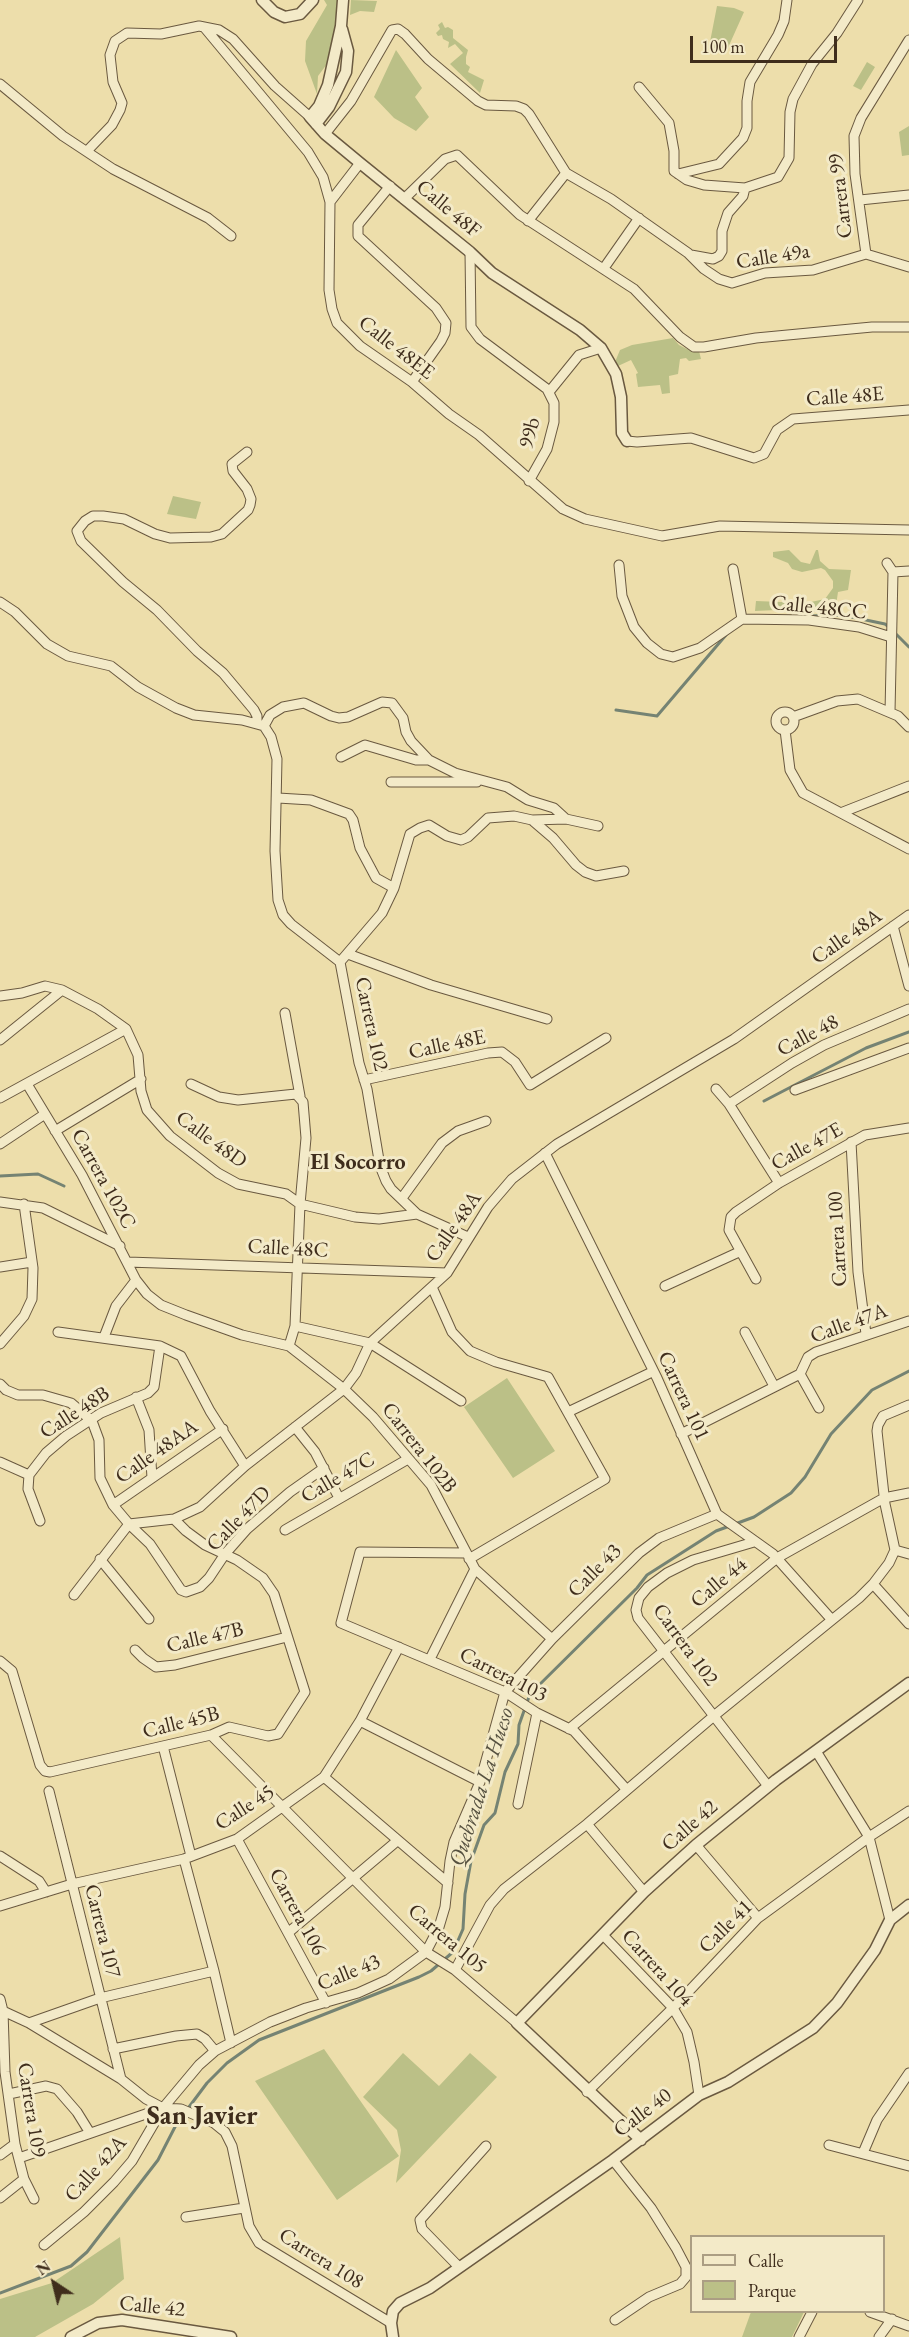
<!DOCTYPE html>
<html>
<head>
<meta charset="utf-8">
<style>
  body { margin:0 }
  #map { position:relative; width:909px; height:2337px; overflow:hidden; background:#eddeab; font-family:"EB Garamond",serif }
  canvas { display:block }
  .legend { position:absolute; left:690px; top:2235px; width:195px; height:78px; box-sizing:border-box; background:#f3eac8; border:2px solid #ab9e83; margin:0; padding:8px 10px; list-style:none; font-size:18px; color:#3f2d1c }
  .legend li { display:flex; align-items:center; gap:12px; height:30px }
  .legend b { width:30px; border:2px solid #ab9e83 }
  .north { position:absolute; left:24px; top:2253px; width:60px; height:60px; -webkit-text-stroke:4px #f3eac8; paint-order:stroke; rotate:325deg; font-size:16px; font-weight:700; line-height:24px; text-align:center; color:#3f2d1c }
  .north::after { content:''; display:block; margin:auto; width:21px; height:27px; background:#3f2d1c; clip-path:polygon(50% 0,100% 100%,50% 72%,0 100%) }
  .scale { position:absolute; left:690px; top:36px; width:147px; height:27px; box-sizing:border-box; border:3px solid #3f2d1c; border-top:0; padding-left:8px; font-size:18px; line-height:21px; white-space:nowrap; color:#3f2d1c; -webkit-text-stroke:4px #f3eac8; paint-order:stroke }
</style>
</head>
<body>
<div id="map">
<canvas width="909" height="2337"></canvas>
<ul class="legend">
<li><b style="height:8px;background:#f3eac8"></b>Calle</li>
<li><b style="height:16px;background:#bbc087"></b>Parque</li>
</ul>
<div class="north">N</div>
<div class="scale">100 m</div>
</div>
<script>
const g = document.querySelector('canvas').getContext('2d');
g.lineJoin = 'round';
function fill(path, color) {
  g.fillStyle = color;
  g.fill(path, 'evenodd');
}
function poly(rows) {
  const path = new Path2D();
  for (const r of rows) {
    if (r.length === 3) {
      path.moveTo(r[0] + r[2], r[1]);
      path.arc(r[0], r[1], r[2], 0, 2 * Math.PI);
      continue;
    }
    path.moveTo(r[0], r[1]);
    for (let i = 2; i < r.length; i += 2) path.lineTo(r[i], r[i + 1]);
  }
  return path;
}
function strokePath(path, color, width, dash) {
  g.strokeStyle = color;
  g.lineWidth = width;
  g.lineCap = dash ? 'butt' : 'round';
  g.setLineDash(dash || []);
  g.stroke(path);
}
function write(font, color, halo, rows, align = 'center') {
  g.font = font + ' "EB Garamond",serif';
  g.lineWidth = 6;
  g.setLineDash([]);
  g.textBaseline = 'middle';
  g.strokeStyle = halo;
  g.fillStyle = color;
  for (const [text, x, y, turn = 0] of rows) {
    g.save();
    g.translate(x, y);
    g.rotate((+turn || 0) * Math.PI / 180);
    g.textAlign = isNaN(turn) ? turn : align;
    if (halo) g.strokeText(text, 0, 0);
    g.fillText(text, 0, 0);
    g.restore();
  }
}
const green = poly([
  [324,0,339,0,333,56,318,76,317,94,305,61,306,41,327,5],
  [351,0,377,1,374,12,360,11,350,15],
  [717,6,734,8,744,12,727,50,709,47],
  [442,22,445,28,448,27,453,30,453,38,468,50,466,57,466,64,470,67,468,72,484,80,480,93,450,64,463,53,455,44,448,48,449,42,443,39,442,35,438,36,436,33,440,29,438,25],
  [396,50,422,88,415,97,429,117,416,131,394,118,374,97],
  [867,62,875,67,861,90,853,86],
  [909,126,909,155,902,156,899,132],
  [673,338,679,345,687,349,699,351,701,359,689,361,686,358,680,359,678,374,669,376,670,393,662,394,660,385,638,387,636,374,638,373,631,360,618,366,615,362,620,350,632,345],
  [173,496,201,502,196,519,167,514],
  [789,550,801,562,810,564,816,550,818,550,820,561,829,569,851,570,848,590,838,592,835,612,791,612,776,610,755,611,756,601,806,603,825,599,833,588,833,581,825,570,821,568,802,572,792,569,788,563,773,557,773,552],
  [507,1378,555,1451,513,1478,464,1407],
  [324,2049,399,2156,337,2200,255,2081],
  [403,2053,439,2086,470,2053,497,2077,396,2183,401,2150,397,2130,363,2097],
  [120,2237,124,2279,93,2304,35,2337,0,2337,0,2299,52,2283],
  [751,2312,804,2312,792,2337,742,2337]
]);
const stream = poly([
  [808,616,842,615,885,624,889,627],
  [894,632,909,647],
  [616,710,657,716,726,635],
  [764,1101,866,1048,909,1032],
  [0,1176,38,1174,64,1186],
  [0,2293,71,2266,87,2252,158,2160,177,2123,207,2083,227,2063,259,2040,419,1977,431,1971,453,1952,463,1929,465,1894,471,1861,484,1825,495,1813,505,1772,518,1744,519,1725,530,1694,637,1588,647,1575,716,1531,754,1517,791,1493,805,1477,831,1434,872,1390,909,1371]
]);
const minor = poly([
  [204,27,308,152,323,177,330,202,329,290,332,309,337,323,360,346,412,382,449,414,479,435,563,509,585,519,662,536,720,526,909,530],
  [0,84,63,136,113,169,208,218,231,236],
  [639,87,669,123,674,151,674,171,687,180,704,185,745,188],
  [325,134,351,101,392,30,398,29,405,34,428,59,478,101,486,105,516,106,524,109,529,114,566,173,611,199,688,253,704,269,719,279,732,283,765,273,813,270,866,254,909,267],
  [87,151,112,125,120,110,122,103,113,82,110,55,115,41,127,33,161,34,199,26,219,30,233,39,275,86,310,117],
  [678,174,719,164,743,138,747,128,747,101,750,82,778,35,784,21,787,0],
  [390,186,358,225,358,236,436,308,446,323,445,333,441,341,412,382],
  [404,199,445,159,457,155,520,215,634,289,680,337,694,347,704,347,756,338,872,327,909,327],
  [860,200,909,195],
  [330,202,360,163],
  [528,221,566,173],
  [470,252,471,327,480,339,547,389,554,403,554,422,547,449,529,481],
  [866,254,855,174,854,136,861,118,909,40],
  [691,255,713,259,719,256,722,251,722,231,728,213,743,196,745,188,778,177,789,158,790,112,793,99,812,64,837,33,858,0],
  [604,268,639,218],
  [549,392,579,355,601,348],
  [627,441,637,442,691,438,754,458,764,454,777,430,793,419,909,410],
  [247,452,232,464,233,471,247,489,251,499,250,505,248,510,222,534,211,537,170,538,155,534,124,519,103,516,93,516,85,521,77,531,81,541,123,582,157,610,197,651,223,673,254,710,257,716,257,723],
  [887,563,893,572,890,712],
  [619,565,622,596,634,627,647,643,661,654,673,657,700,648,742,619,733,569],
  [893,572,909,571],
  [0,602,15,612,47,644,68,656,111,666,138,687,176,708,194,715,242,720,264,726,271,737,277,759,275,851,278,900,283,915,291,924,340,962],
  [742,619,809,620,859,627,891,637],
  [785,721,9],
  [793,717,837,701,858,699,898,716,909,727],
  [264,726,270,715,283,707,304,703,331,716,339,718,348,717,382,702,392,703,403,718,406,732,411,741,429,760,455,773,507,787,528,800,554,808,566,819,532,820],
  [785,730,790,770,803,793,909,849],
  [341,757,365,745,416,760,429,760],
  [391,782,477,782],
  [278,798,311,800,349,814,353,820,360,848,376,878,394,888],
  [843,812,909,786],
  [566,819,598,826],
  [893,926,909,986],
  [348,954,431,985,547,1019],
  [0,996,22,993,45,986,62,990],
  [285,1013,300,1096],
  [0,1040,62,990,98,1009,126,1029,138,1055,141,1091,147,1110,170,1136,218,1173,238,1184,286,1194,300,1204,355,1217,379,1219,417,1214],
  [364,1080,488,1053,502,1052,515,1062,530,1085,606,1038],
  [27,1084,82,1175,136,1280,147,1294,161,1305,186,1315,242,1335,289,1346,344,1389,373,1417,431,1485,475,1569,552,1639],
  [191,1084,219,1097,238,1100,296,1094,303,1102,306,1138,300,1204,295,1326,289,1346],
  [716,1089,729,1104,779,1183],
  [795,1090,909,1048],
  [0,1098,126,1029],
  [729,1104,792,1063,824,1045,909,1009],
  [55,1131,141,1079],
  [851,1142,858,1272,866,1334],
  [0,1144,45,1114],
  [545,1153,657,1378,717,1514,773,1554,832,1620],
  [402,1198,442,1143,458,1131,486,1121],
  [0,1202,43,1208,120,1246],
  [468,1237,417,1214,391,1189,386,1181,380,1166,367,1089,359,1063,340,962,382,913,394,888,410,834,420,828,429,825,447,836,461,840,468,837,488,818,514,816,532,820,553,838,576,865,585,872,596,876,624,871],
  [128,1262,447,1273],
  [0,1267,32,1262],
  [756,1279,729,1230,731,1217,736,1212,779,1183,865,1135,909,1128],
  [665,1286,739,1252],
  [432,1287,452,1332,470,1351,496,1362,548,1377,605,1479,469,1559],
  [295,1326,370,1343,461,1401],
  [58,1332,160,1346,181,1356,210,1411,245,1466],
  [745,1332,774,1386],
  [104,1337,116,1306,136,1280],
  [0,1344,24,1316,32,1299,33,1268,24,1204],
  [800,1374,819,1408],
  [0,1384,6,1390,18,1395,43,1395,71,1403,92,1421,99,1440,100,1478,113,1505,129,1524,150,1544,181,1590,186,1592,200,1587,209,1578,225,1554,247,1529,290,1492,324,1468],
  [136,1397,149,1430,152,1478],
  [568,1412,652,1372],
  [295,1427,315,1452,339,1498],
  [681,1434,800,1374,808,1357,816,1352,909,1321],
  [0,1462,29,1475],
  [113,1505,223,1429],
  [40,1521,28,1489,29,1475,46,1453,66,1436,101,1413,148,1393,154,1387,160,1346],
  [285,1530,408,1459],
  [754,1542,693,1560,667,1573,648,1587,639,1598,636,1610,638,1618,768,1786],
  [895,1550,885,1504,877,1431,878,1425,883,1416,909,1405],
  [895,1550,909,1554],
  [466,1553,360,1552,341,1623,505,1692,537,1713,574,1731,627,1790],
  [100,1559,149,1619],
  [873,1584,909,1624],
  [74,1595,129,1524,174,1519,200,1507,245,1466,344,1389,356,1373,370,1343,447,1273,488,1207,512,1179,557,1144,734,1039,909,915],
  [135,1650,143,1658,156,1667,175,1665,287,1637],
  [430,1659,475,1569],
  [0,1661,12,1671,40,1765,45,1771,50,1772,163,1746,211,1735,229,1727,268,1736,278,1734,305,1692,274,1594,263,1578,237,1560,205,1545,186,1531,174,1519],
  [360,1721,480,1782],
  [569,1729,777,1558,884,1498,909,1493],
  [211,1735,426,1952,455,1970,517,2023],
  [163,1746,191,1856],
  [816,1751,869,1837,890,1920],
  [324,1777,448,1883],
  [49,1791,121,2079],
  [518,1804,537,1713],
  [587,1824,644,1892],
  [237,1839,326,2003],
  [696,1845,758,1918],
  [0,1856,39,1881,46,1892],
  [184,1859,214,1971,231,2043],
  [0,1906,72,1884,184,1859,237,1839,324,1777,360,1721,399,1647],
  [289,1932,397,1841],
  [603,1935,673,2008,687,2032,694,2062,699,2095],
  [455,1970,490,1905,504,1889,587,1824,715,1715,859,1598,873,1584,889,1563,895,1550],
  [0,1999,3,2011,5,2072,15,2144,24,2179,34,2199],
  [0,2013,3,2011,29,2023,121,2079,146,2099,163,2108,181,2109,214,2123,225,2132,232,2146,249,2226,259,2243,391,2323],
  [29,2023,100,1998,214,1971],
  [113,2049,176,2036,197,2034,205,2039,215,2051],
  [587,2092,673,2008,758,1918,869,1837,909,1811],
  [9,2094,46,2086,57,2089,77,2112,90,2133],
  [829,2145,909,2166],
  [863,2153,877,2120,909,2073],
  [0,2155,15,2144],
  [19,2158,163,2108,199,2065,215,2051,270,2022,306,2008,358,1993,389,1979,426,1952,439,1927,445,1907,450,1861,454,1842,480,1782,505,1692,552,1639,639,1553,659,1538,717,1514],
  [613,2160,651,2208,676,2248,686,2267,686,2277,680,2284,649,2297,615,2320],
  [0,2198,24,2179],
  [186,2217,244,2208],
  [44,2245,84,2212,114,2182,132,2161,163,2108],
  [458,2266,422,2229,420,2220,486,2146],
  [870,2312,909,2326],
  [799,2337,812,2312],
  [879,2337,892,2319]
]);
const tertiary = poly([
  [262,0,274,12,285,17,300,14,313,0],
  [343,0,341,26,328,85,319,106,310,117,325,134,360,163,470,252,492,273,580,330,601,348,616,374,621,397,622,433,627,441],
  [316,124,329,107,346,72,348,51,342,29],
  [641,2140,517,2023,644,1892,696,1845,776,1780,909,1683],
  [71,2337,98,2323,122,2320,231,2337],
  [393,2337,391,2323,393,2311,400,2303,430,2288,613,2160,699,2095,728,2082,813,2028,837,2003,875,1950,890,1920,909,1905]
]);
const streetNames = [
  ["Carrera 99",841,196,-97],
  ["Calle 48F",448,209,40],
  ["Calle 49a",773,257,-9],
  ["Calle 48EE",396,348,38],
  ["Calle 48E",845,397,-4],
  ["99b",530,433,-74],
  ["Calle 48CC",819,608,6],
  ["Calle 48A",847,937,-35],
  ["Carrera 102",371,1024,78],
  ["Calle 48",808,1036,-28],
  ["Calle 48E",447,1045,-12],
  ["Calle 48D",211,1140,36],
  ["Calle 47E",807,1147,-29],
  ["Carrera 102C",103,1179,61],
  ["Calle 48A",454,1227,-55],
  ["Carrera 100",838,1239,-93],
  ["Calle 48C",288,1249,3],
  ["Calle 47A",849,1324,-20],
  ["Carrera 101",683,1396,65],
  ["Calle 48B",75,1413,-33],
  ["Carrera 102B",419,1448,52],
  ["Calle 48AA",157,1452,-35],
  ["Calle 47C",338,1478,-30],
  ["Calle 47D",239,1519,-46],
  ["Calle 43",595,1571,-45],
  ["Calle 44",719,1583,-40],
  ["Calle 47B",205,1638,-13],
  ["Carrera 102",685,1645,54],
  ["Carrera 103",503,1675,27],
  ["Calle 45B",181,1723,-14],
  ["Calle 45",245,1808,-33],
  ["Calle 42",690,1826,-41],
  ["Carrera 106",297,1912,61],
  ["Calle 41",726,1927,-45],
  ["Carrera 107",102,1931,76],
  ["Carrera 105",447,1939,40],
  ["Carrera 104",657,1968,48],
  ["Calle 43",349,1973,-22],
  ["Carrera 109",31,2110,81],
  ["Calle 40",643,2113,-37],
  ["Calle 42A",96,2169,-48],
  ["Carrera 108",321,2259,32],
  ["Calle 42",152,2307,6]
];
const neighbourhoodNames = [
  ["El Socorro",358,1163]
];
const waterNames = [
  ["Quebrada La Hueso",482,1787,-72]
];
const districtNames = [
  ["San Javier",202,2117]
];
fill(green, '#bbc087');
strokePath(stream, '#758373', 3);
strokePath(minor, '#6a5940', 11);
strokePath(tertiary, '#6a5940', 13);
strokePath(minor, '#f3eac8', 9);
strokePath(tertiary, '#f3eac8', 10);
write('21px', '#3f2d1c', '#f3eac8', streetNames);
write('bold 22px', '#3f2d1c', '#f3eac8', neighbourhoodNames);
write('italic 22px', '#565140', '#f3eac8', waterNames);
write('bold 27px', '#3f2d1c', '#f3eac8', districtNames);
</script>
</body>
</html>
